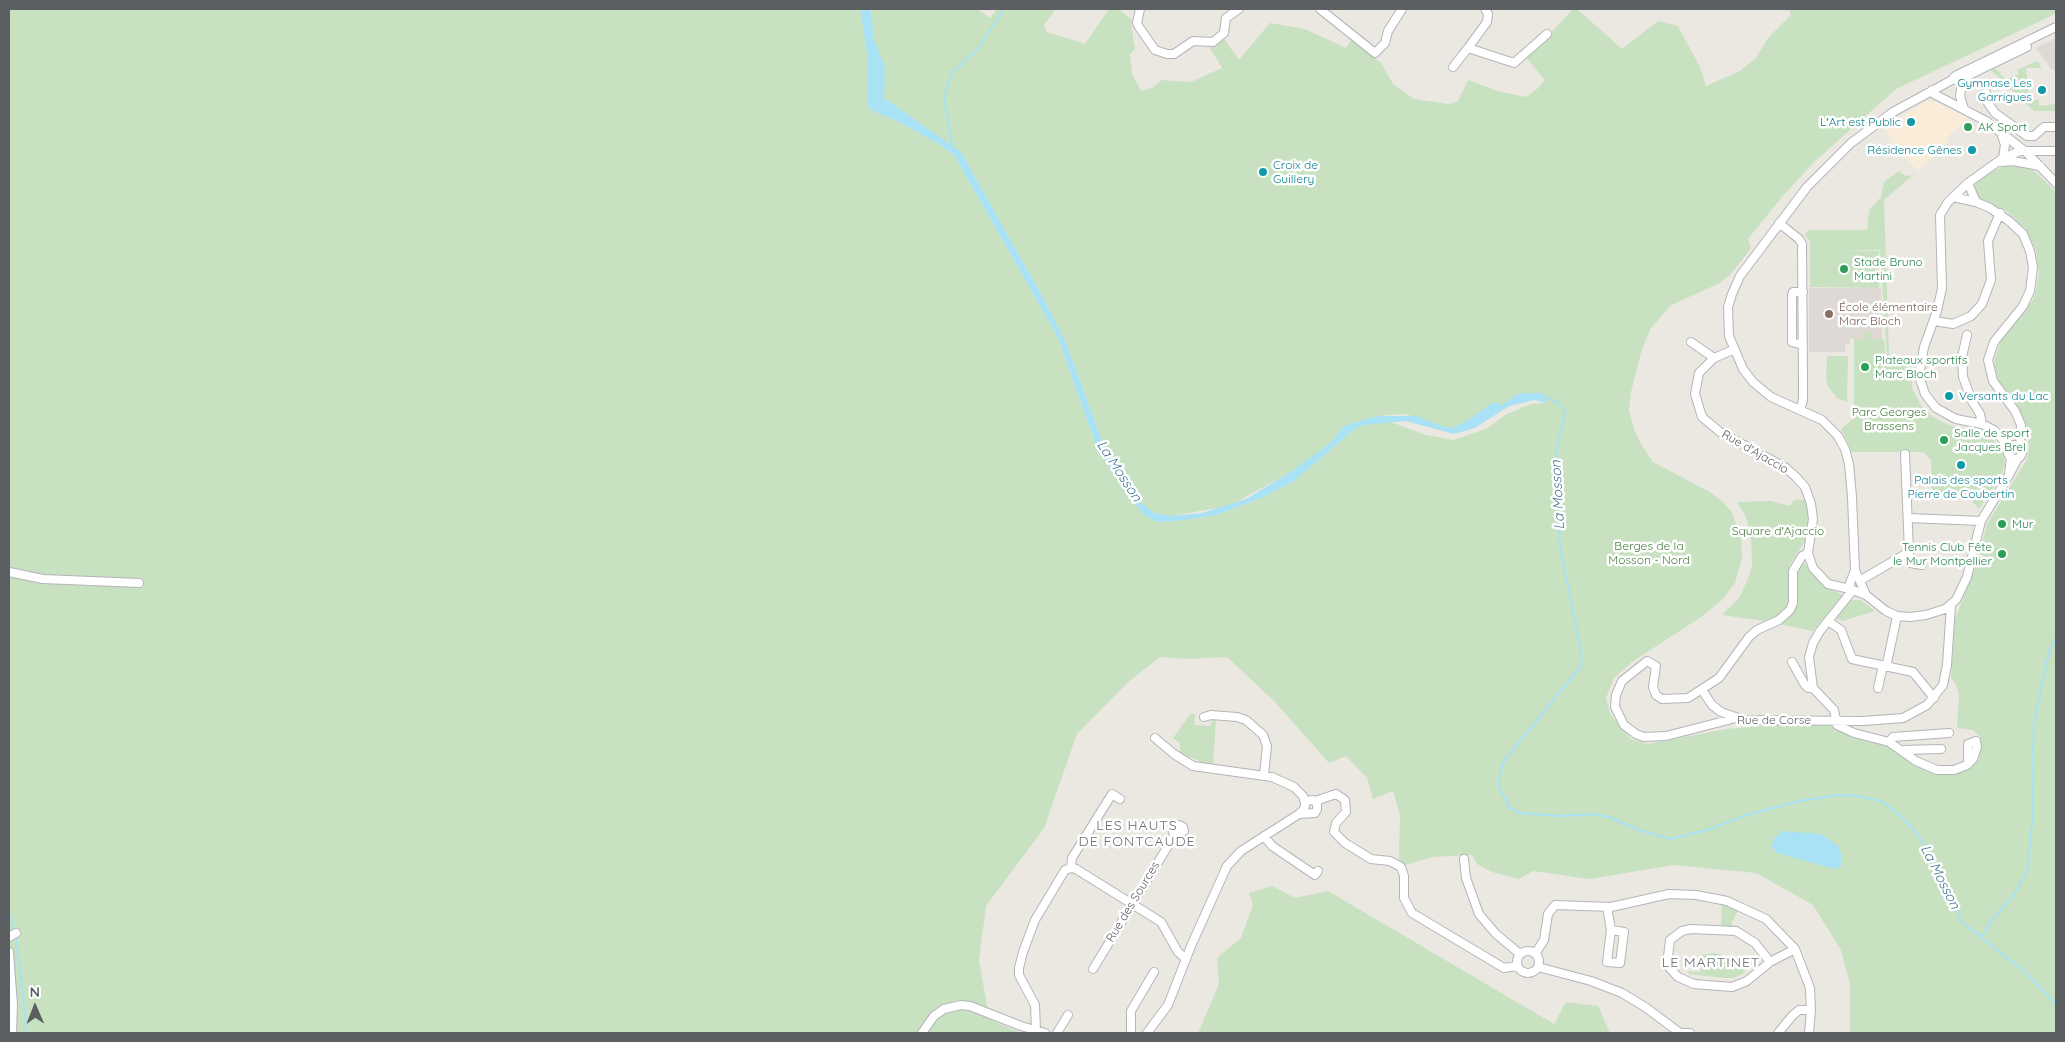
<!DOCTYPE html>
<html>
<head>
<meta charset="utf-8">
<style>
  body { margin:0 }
  #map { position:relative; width:2065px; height:1042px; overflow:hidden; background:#ebe8e2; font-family:Quicksand,sans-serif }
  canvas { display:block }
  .frame { position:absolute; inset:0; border:10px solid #5b5f61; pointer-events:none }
  .north { position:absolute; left:10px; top:982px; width:50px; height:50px; -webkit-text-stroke:4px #fff; paint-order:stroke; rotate:359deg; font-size:14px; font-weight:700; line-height:20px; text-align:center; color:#5b5f61 }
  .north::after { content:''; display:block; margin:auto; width:18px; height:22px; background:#5b5f61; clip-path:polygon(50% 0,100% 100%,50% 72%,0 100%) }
</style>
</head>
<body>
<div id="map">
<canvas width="2065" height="1042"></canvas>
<div class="frame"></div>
<div class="north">N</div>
</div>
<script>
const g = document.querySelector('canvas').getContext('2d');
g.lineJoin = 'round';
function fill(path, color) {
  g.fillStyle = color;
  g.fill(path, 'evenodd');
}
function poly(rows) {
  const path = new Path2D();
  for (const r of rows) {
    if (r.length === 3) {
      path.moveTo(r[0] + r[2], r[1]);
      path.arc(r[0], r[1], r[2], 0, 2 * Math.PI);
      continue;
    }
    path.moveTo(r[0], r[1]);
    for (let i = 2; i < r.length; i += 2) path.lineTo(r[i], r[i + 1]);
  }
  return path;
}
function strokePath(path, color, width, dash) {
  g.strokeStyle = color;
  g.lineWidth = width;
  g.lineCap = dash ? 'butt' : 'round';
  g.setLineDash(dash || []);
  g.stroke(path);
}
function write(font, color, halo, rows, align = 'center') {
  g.font = font + ' Quicksand,sans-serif';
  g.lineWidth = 5;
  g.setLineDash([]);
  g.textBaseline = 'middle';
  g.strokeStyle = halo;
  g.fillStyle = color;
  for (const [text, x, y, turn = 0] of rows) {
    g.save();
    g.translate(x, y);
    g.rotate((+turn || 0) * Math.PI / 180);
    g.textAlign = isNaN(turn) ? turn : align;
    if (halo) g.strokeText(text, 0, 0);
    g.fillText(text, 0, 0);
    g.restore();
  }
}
const commercial = poly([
  [1927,101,1937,102,1969,118,1947,137,1949,140,1918,171,1891,142,1884,127]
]);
const education = poly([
  [2056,38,2056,70,2052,70,2036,48],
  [1809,288,1881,288,1882,339,1850,339,1850,344,1845,345,1845,352,1809,352]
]);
const green = poly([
  [9,9,860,9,868,59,867,104,871,110,901,123,942,146,954,155,1058,338,1097,448,1126,492,1157,522,1216,515,1264,497,1294,481,1356,428,1364,425,1376,422,1391,422,1426,435,1454,440,1488,428,1505,415,1531,404,1544,403,1544,393,1519,397,1455,427,1448,428,1405,414,1377,416,1344,426,1328,446,1289,473,1229,506,1171,516,1154,513,1130,494,1102,441,1066,343,1046,303,961,152,884,98,884,67,874,40,871,9,977,9,990,18,997,9,1056,9,1044,25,1047,32,1085,44,1109,9,1119,9,1133,21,1131,24,1135,49,1130,54,1132,74,1141,91,1154,87,1161,80,1191,82,1222,68,1210,48,1224,39,1239,60,1270,23,1305,29,1346,48,1352,39,1381,63,1393,84,1414,99,1449,104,1458,101,1468,80,1497,91,1526,97,1537,89,1545,80,1525,56,1549,35,1573,9,1577,9,1622,49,1658,21,1678,26,1700,67,1706,86,1740,71,1756,58,1768,38,1791,15,1789,9,2056,9,2056,13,2051,16,1896,89,1814,162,1782,197,1748,239,1751,248,1730,275,1718,284,1671,305,1651,328,1642,349,1631,392,1629,410,1634,429,1641,444,1653,462,1708,491,1722,501,1731,511,1741,536,1742,558,1735,583,1722,600,1701,617,1632,662,1614,678,1606,698,1610,713,1620,727,1631,739,1648,744,1726,729,1775,725,1829,725,1862,738,1887,744,1919,767,1936,775,1953,775,1967,770,1979,759,1980,737,1973,730,1957,728,1959,695,1956,684,1951,678,1955,619,1977,563,1987,524,2027,459,2029,447,2026,424,2018,406,1997,378,1994,362,2001,340,2023,314,2034,298,2039,274,2036,250,2025,228,2006,211,1978,198,1974,185,1985,176,2004,166,2013,164,2030,167,2056,192,2056,1033,1850,1033,1850,984,1841,950,1813,905,1756,873,1674,865,1589,879,1533,871,1519,879,1492,872,1477,864,1472,855,1433,857,1405,865,1399,859,1400,815,1393,791,1373,799,1367,778,1346,756,1329,763,1274,701,1227,657,1188,659,1160,657,1128,682,1077,734,1044,828,986,906,979,960,987,1006,993,1021,1021,1033,9,1033],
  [2037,61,2042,68,2026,68,2029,100,2039,100,2039,106,2056,104,2056,111,2034,111,1991,70,1995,68,2006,80,2019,74,2017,70],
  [1899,171,1905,176,1913,175,1884,200,1889,355,1887,357,1880,250,1834,250,1879,251,1879,288,1810,287,1810,242,1805,235,1808,230,1867,230,1869,210,1881,197,1884,182],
  [1863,331,1871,331,1870,339,1884,339,1886,358,1911,359,1912,388,1921,405,1933,417,1951,426,1986,432,2002,449,2005,464,2001,477,1979,509,1969,498,1932,497,1931,460,1923,452,1852,452,1841,429,1854,418,1854,339,1869,339,1863,338],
  [1827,356,1848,356,1847,402,1837,398,1829,388,1826,380],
  [1794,500,1805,500,1809,514,1808,531,1805,541,1789,566,1790,597,1786,609,1777,616,1764,621,1722,615,1739,598,1748,579,1752,566,1751,536,1746,517,1737,502,1771,501,1790,506],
  [1804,563,1824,586,1843,595,1813,631,1779,624,1789,618,1797,605,1796,571],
  [1850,600,1861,600,1875,611,1843,621,1835,619],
  [1190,714,1195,714,1194,725,1210,726,1212,720,1216,719,1213,766,1198,763,1199,761,1190,757,1188,760,1180,755,1180,743,1173,738],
  [1272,886,1295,898,1328,891,1554,1024,1566,1002,1598,1006,1610,1033,1198,1033,1219,984,1217,958,1241,938,1253,905,1249,893],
  [1722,903,1738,910,1731,924,1738,928,1721,928],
  [1712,953,1720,954,1734,960,1734,968,1745,969,1745,972,1734,978,1726,978,1689,974,1688,971,1700,972,1702,955]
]);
const water = poly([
  [860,9,871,9,874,40,885,67,884,98,961,152,1046,303,1066,343,1102,441,1130,494,1154,513,1171,516,1202,513,1246,499,1289,473,1330,443,1344,426,1377,416,1416,416,1448,428,1455,427,1471,418,1494,402,1502,405,1516,395,1524,393,1544,393,1545,403,1535,400,1509,406,1475,428,1454,434,1406,421,1364,425,1356,428,1294,481,1264,497,1216,515,1176,521,1157,522,1144,515,1126,493,1097,448,1058,338,954,155,942,146,901,123,871,110,867,104,868,59],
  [1783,831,1820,834,1828,839,1838,846,1841,853,1841,866,1835,869,1777,853,1771,846,1775,837]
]);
const stream = poly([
  [952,145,944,99,951,74,977,50,1004,9],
  [1543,396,1557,402,1565,410,1555,458,1555,476,1560,546,1582,657,1580,667,1504,761,1499,778,1499,787,1510,808,1520,813,1562,816,1594,814,1609,817,1639,830,1670,839,1707,830,1747,815,1799,801,1838,795,1857,796,1881,801,1897,813,1912,827,1928,850,1962,922,2026,973,2056,1004],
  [9,914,14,930],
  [16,937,27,1033],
  [1981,937,1996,915,2013,896,2027,872,2033,814,2032,759,2035,718,2049,652,2056,639]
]);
const minor = poly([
  [1140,9,1137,23,1139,27,1155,50,1167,54,1174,54,1193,41,1213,42,1224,33,1226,18,1239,9],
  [1320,9,1375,53,1385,43,1388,31,1402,9],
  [1485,9,1488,14,1487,22,1468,48,1514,63,1547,34],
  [1453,67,1468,48],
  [1963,78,1960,96,1964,109],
  [1952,80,1963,78,2027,47],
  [1932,90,1934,94,1986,121,2026,152,2056,183],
  [1986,93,1986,100,1995,113,2027,136,2034,136,2044,127,2056,127],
  [2001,132,2005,145,2003,158,1968,183,1948,202,1940,215,1942,288,1937,311,1924,347,1919,376,1925,394,1936,408,1956,419,1982,424,1994,430,2004,441],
  [2003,158,2020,151,2056,151],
  [2002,162,2013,161,2040,166],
  [1968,183,1976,202,1990,208,2009,221,2023,234,2030,251,2033,267,2030,291,2023,306,1994,342,1988,360,1993,381,2015,411,2021,425,2020,448],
  [1953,197,1976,202],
  [1779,223,1799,239,1802,244,1803,379,1803,400,1800,410],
  [1803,292,1793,292,1792,295,1792,342,1803,345],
  [1934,321,1953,324,1971,316,1982,304,1991,280,1988,241,2000,213],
  [1967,335,1962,357,1963,377,1972,401,1980,414,1982,424],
  [1691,342,1714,358],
  [1733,350,1714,358,1699,373,1695,394,1702,417,1720,432,1786,468,1796,477,1805,487,1811,504,1813,519,1808,553,1813,568,1828,584,1850,589],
  [2015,452,7],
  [2011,457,2009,475,2018,458],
  [1908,518,1981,521],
  [1909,552,1910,563,1922,565],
  [1855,570,1850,583,1850,589,1866,595,1886,611,1897,616,1910,617,1926,615,1945,609,1956,600,1967,577,1981,521,2009,475],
  [9,572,43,579,139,583],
  [1861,580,1909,552,1905,454],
  [1852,591,1820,631,1813,643,1809,657,1813,688,1834,710,1837,725,1854,733,1889,742,1916,761,1937,770,1954,770,1967,765,1973,759,1977,747,1976,741,1968,744,1968,764],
  [1866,595,1855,570,1852,497,1849,464,1845,449,1838,436,1822,420,1771,397,1753,382,1743,369,1729,336,1728,307,1732,294,1740,276,1807,187,1851,143,1893,112,1952,80,1955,76,2056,27],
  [1828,621,1841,630,1852,659,1913,672,1934,698],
  [1792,662,1805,685,1808,688,1813,688],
  [1878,688,1883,666,1887,663,1897,616],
  [1702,690,1712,705,1721,712,1744,720,1863,721,1903,718,1927,705,1943,685,1947,665,1951,605],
  [1204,717,1211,715,1237,717,1246,720,1263,735,1267,746,1264,775],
  [1736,718,1666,736,1644,737,1636,734,1624,725,1615,707,1616,695,1622,681,1647,661,1656,666,1653,687,1656,695,1662,699,1688,698,1719,678,1749,637,1757,630,1779,620,1790,610,1793,603,1793,571,1802,556,1808,553],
  [1155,738,1174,754,1193,766,1272,777,1294,787,1303,796,1305,803],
  [1889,742,1893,737,1949,733],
  [1903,750,1941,749],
  [1315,801,1336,794,1345,800,1346,812,1336,823,1334,832,1345,843,1371,859,1390,861,1401,867,1404,876,1404,898,1412,913,1504,968,1517,966],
  [1264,836,1272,846,1315,875,1318,871],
  [1464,859,1466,878,1479,914,1496,934,1520,954],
  [1071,868,1076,869,1161,922,1178,952,1186,959],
  [1607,907,1611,930,1607,962,1620,963,1624,932,1611,930],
  [9,937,16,933],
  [1528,962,11],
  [9,952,13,1005,12,1033],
  [1535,954,1544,940,1548,914,1555,905,1611,907,1669,894,1696,895,1727,901,1766,919,1795,949,1810,988,1811,1010,1809,1033],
  [1770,962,1755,943,1736,931,1691,929,1682,931,1670,940,1667,965,1678,977,1694,984,1732,987,1747,981,1770,962,1795,949],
  [1538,967,1591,981,1622,993,1645,1007,1680,1033],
  [1093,969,1174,836,1184,831,1183,827,1179,825,1173,830,1174,836],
  [1036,1031,1035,1005,1019,975,1019,968,1023,952,1035,920,1065,870,1071,868,1072,858,1112,794,1120,799],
  [922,1033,934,1016,944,1009,961,1005,970,1006,1021,1026,1045,1033],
  [1057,1033,1068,1015],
  [1131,1033,1131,1011,1154,972],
  [1147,1033,1168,1005,1191,946,1227,866,1241,851,1299,814,1304,809,1306,801,1313,800,1317,803,1317,809,1315,813,1299,814],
  [1682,1033,1690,1033],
  [1778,1033,1793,1015,1799,1010,1811,1010]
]);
const markers = [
  [2042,90,5,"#0f9aa8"],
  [1911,122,5,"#0f9aa8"],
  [1968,127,5,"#2e9e5b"],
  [1972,150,5,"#0f9aa8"],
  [1263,172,5,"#0f9aa8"],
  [1844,269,5,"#2e9e5b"],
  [1829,314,5,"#8d6e63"],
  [1865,367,5,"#2e9e5b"],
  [1949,396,5,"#0f9aa8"],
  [1944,440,5,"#2e9e5b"],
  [1961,465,5,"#0f9aa8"],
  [2002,524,5,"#2e9e5b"],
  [2002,554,5,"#2e9e5b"]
];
const cultureNames = [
  ["Gymnase Les",2032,83],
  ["Garrigues",2032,97],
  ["L'Art est Public",1901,122],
  ["Résidence Gênes",1962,150],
  ["Croix de",1273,165,"left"],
  ["Guillery",1273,179,"left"],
  ["Versants du Lac",1959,396,"left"],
  ["Palais des sports",1961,480,"center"],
  ["Pierre de Coubertin",1961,494,"center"]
];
const leisureNames = [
  ["AK Sport",1978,127],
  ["Stade Bruno",1854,262],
  ["Martini",1854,276],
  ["Plateaux sportifs",1875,360],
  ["Marc Bloch",1875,374],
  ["Salle de sport",1954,433],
  ["Jacques Brel",1954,447],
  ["Mur",2012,524],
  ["Tennis Club Fête",1992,547,"right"],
  ["le Mur Montpellier",1992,561,"right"]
];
const educationNames = [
  ["École élémentaire",1839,307],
  ["Marc Bloch",1839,321]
];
const parkNames = [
  ["Parc Georges",1889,412],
  ["Brassens",1889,426],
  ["Square d'Ajaccio",1778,531],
  ["Berges de la",1649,546],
  ["Mosson - Nord",1649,560]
];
const streetNames = [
  ["Rue d'Ajaccio",1755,452,30],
  ["Rue de Corse",1774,720],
  ["Rue des Sources",1133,902,-59]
];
const waterNames = [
  ["La Mosson",1119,471,57],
  ["La Mosson",1558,495,-93],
  ["La Mosson",1940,877,63]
];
const neighbourhoodNames = [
  ["LES HAUTS",1137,826],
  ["DE FONTCAUDE",1137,842],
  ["LE MARTINET",1711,963]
];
fill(commercial, '#f9ecd9');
fill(education, '#ded9d4');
fill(green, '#c7e1c1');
fill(water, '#a9e1f5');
strokePath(stream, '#a9e1f5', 2);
strokePath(minor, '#b3b5b8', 10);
strokePath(minor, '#fff', 8);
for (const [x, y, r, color] of markers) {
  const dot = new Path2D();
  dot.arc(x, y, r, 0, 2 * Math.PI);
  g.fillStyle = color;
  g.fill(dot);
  strokePath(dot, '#fff', 2);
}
write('12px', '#0d838f', '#fff', cultureNames, 'right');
write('12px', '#27864d', '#fff', leisureNames, 'left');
write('12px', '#785e54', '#fff', educationNames, 'left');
write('12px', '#467d3d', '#fff', parkNames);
write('12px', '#5b5f61', '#fff', streetNames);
write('italic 14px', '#437994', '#fff', waterNames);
g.letterSpacing = '1px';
write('14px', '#6c7173', '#fff', neighbourhoodNames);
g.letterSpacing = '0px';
</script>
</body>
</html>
